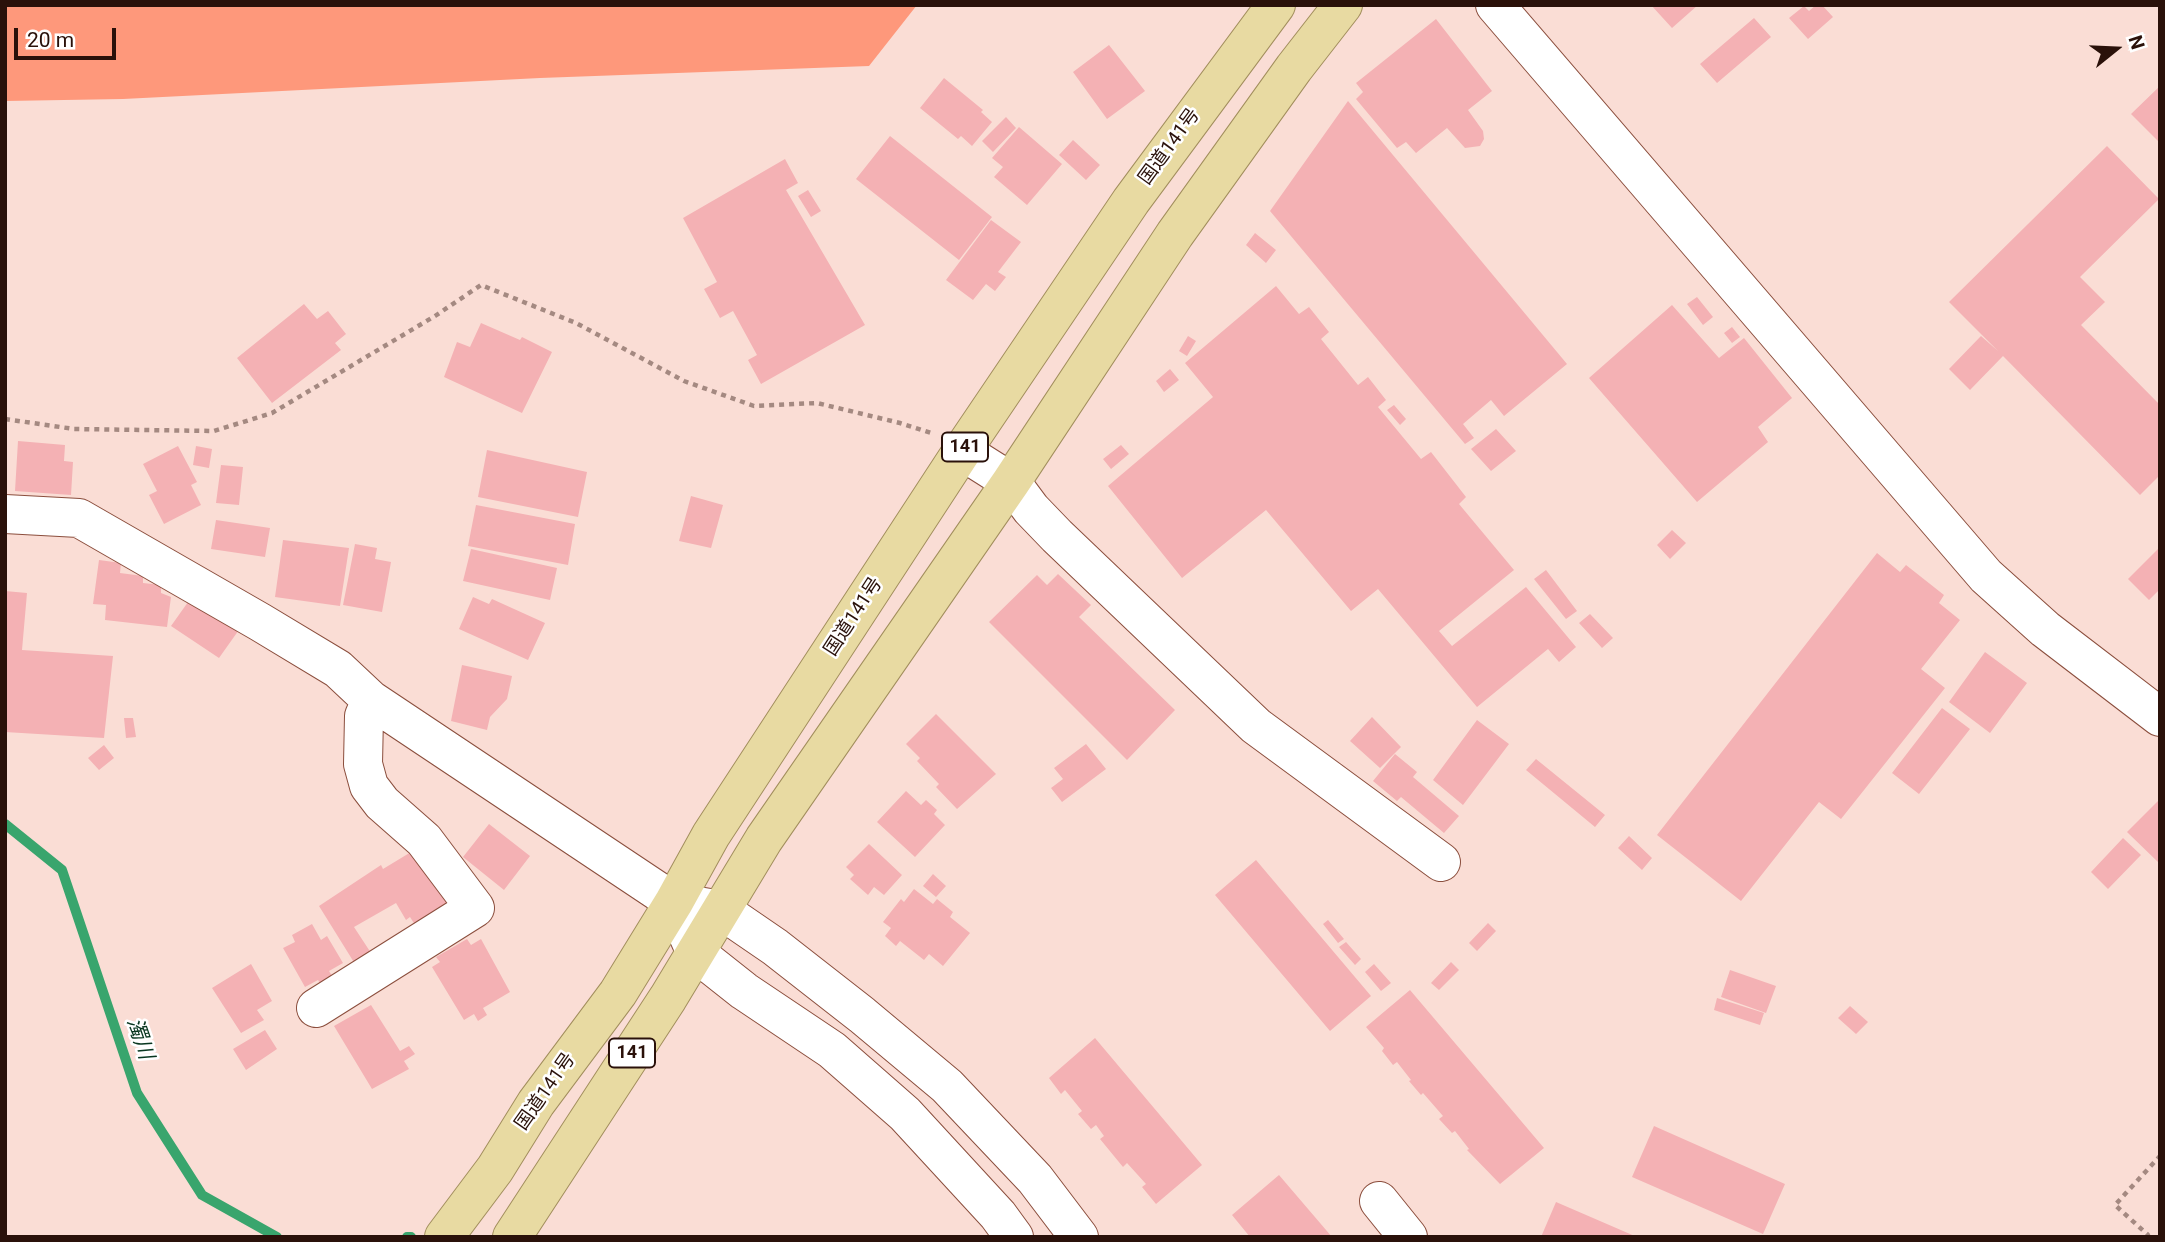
<!DOCTYPE html>
<html>
<head>
<meta charset="utf-8">
<style>
  body { margin:0 }
  #map { position:relative; width:2165px; height:1242px; overflow:hidden; background:#faddd5; font-family:Roboto,sans-serif }
  canvas { display:block }
  .frame { position:absolute; inset:0; border:7px solid #2a110a; pointer-events:none }
  .north { position:absolute; left:2081px; top:14px; width:70px; height:70px; -webkit-text-stroke:5px #fff; paint-order:stroke; rotate:72deg; font-size:19px; font-weight:700; line-height:28px; text-align:center; color:#2a110a }
  .north::after { content:''; display:block; margin:auto; width:24px; height:32px; background:#2a110a; clip-path:polygon(50% 0,100% 100%,50% 72%,0 100%) }
  .scale { position:absolute; left:14px; top:28px; width:102px; height:32px; box-sizing:border-box; border:4px solid #2a110a; border-top:0; padding-left:9px; font-size:21px; line-height:24px; white-space:nowrap; color:#2a110a; -webkit-text-stroke:5px #fff; paint-order:stroke }
</style>
</head>
<body>
<div id="map">
<canvas width="2165" height="1242"></canvas>
<div class="frame"></div>
<div class="north">N</div>
<div class="scale">20 m</div>
</div>
<script>
const g = document.querySelector('canvas').getContext('2d');
g.lineJoin = 'round';
function fill(path, color) {
  g.fillStyle = color;
  g.fill(path, 'evenodd');
}
function poly(rows) {
  const path = new Path2D();
  for (const r of rows) {
    path.moveTo(r[0], r[1]);
    for (let i = 2; i < r.length; i += 2) path.lineTo(r[i], r[i + 1]);
  }
  return path;
}
function strokePath(path, color, width, dash) {
  g.strokeStyle = color;
  g.lineWidth = width;
  g.lineCap = dash ? 'butt' : 'round';
  g.setLineDash(dash || []);
  g.stroke(path);
}
function write(font, color, halo, rows, align = 'center') {
  g.font = font + ' Roboto,"Noto Sans JP",sans-serif';
  g.lineWidth = 5;
  g.setLineDash([]);
  g.textBaseline = 'middle';
  g.strokeStyle = halo;
  g.fillStyle = color;
  for (const [text, x, y, turn = 0] of rows) {
    g.save();
    g.translate(x, y);
    g.rotate((+turn || 0) * Math.PI / 180);
    g.textAlign = isNaN(turn) ? turn : align;
    if (halo) g.strokeText(text, 0, 0);
    g.fillText(text, 0, 0);
    g.restore();
  }
}
const green = poly([
  [5,5,917,5,869,66,540,78,123,99,5,101]
]);
const stream = poly([
  [5,824,62,870,137,1093,202,1195,277,1237],
  [407,1237,411,1237]
]);
const building = poly([
  [1651,5,1698,5,1672,28],
  [1816,5,1822,5,1833,17,1808,39,1789,18,1804,6,1809,11],
  [1754,18,1771,37,1717,83,1700,64],
  [1436,19,1492,91,1468,110,1483,131,1484,139,1480,146,1465,148,1447,128,1416,153,1406,142,1397,148,1356,99,1363,92,1356,83],
  [1109,45,1145,91,1107,119,1073,72],
  [944,78,983,110,981,112,992,122,972,146,961,136,958,139,920,108],
  [2160,86,2160,143,2131,114],
  [1348,101,1567,364,1504,416,1491,400,1463,424,1474,438,1465,444,1270,211],
  [1006,117,1016,128,993,152,982,141],
  [1019,127,1062,164,1027,205,994,177,1003,167,992,158],
  [890,136,992,217,959,260,856,179],
  [1073,140,1100,165,1086,180,1059,155],
  [2107,146,2159,199,2080,277,2105,302,2081,325,2160,405,2160,475,2140,495,2003,356,1970,390,1949,369,1981,336,1998,351,1949,302],
  [785,159,798,183,786,190,865,325,761,384,748,360,757,355,733,311,720,318,704,289,717,282,683,218],
  [808,190,821,211,811,217,798,196],
  [991,220,1021,242,998,272,1006,277,995,291,986,284,973,300,946,280],
  [1255,233,1276,250,1266,263,1246,245],
  [1276,286,1299,314,1309,307,1329,332,1321,339,1358,385,1368,377,1386,400,1378,407,1421,459,1431,452,1466,497,1459,504,1514,570,1439,631,1452,646,1526,587,1576,647,1559,662,1548,649,1477,707,1378,589,1351,611,1266,510,1182,578,1108,486,1213,397,1185,363],
  [1697,297,1713,317,1703,325,1687,304],
  [304,304,317,319,328,311,346,334,335,343,341,350,272,403,237,358],
  [1672,305,1719,358,1744,338,1792,398,1758,427,1768,442,1697,502,1589,378],
  [481,323,520,340,522,337,552,352,522,413,444,377,457,342,470,347],
  [1732,327,1740,337,1732,343,1724,333],
  [1188,336,1196,341,1187,356,1179,351],
  [1170,369,1179,380,1164,392,1156,381],
  [1394,405,1406,419,1400,425,1387,410],
  [1496,429,1516,451,1491,471,1471,449],
  [18,441,65,445,64,461,73,462,71,495,15,491],
  [1121,445,1129,454,1111,469,1103,459],
  [178,446,197,482,191,485,201,505,164,524,149,495,157,491,143,464],
  [196,446,212,449,209,468,193,465],
  [487,450,587,472,578,517,478,497],
  [221,465,243,467,239,505,216,503],
  [691,496,723,505,711,548,679,541],
  [476,505,575,524,568,565,468,546],
  [216,520,270,528,265,557,211,549],
  [1672,530,1686,543,1670,559,1657,545],
  [283,540,349,548,340,606,275,597],
  [355,544,377,548,375,559,391,562,382,612,343,605],
  [2160,547,2160,589,2149,600,2128,579],
  [471,549,557,568,550,600,463,581],
  [1877,553,1900,572,1906,565,1944,595,1939,603,1960,620,1921,669,1945,688,1841,819,1819,802,1741,901,1657,835],
  [99,560,121,563,120,573,143,576,143,583,161,585,161,593,171,597,167,627,105,620,106,605,93,604],
  [1546,570,1577,611,1566,619,1534,579],
  [1058,574,1091,605,1079,617,1175,710,1127,760,989,622,1037,575,1047,585],
  [5,591,27,593,22,650,113,656,104,738,5,732],
  [193,595,241,627,219,658,171,626],
  [473,597,489,604,492,599,545,623,528,660,459,629],
  [1590,614,1613,638,1602,648,1579,623],
  [1985,652,2027,683,1990,733,1949,702],
  [462,665,512,676,507,699,490,717,487,730,451,721],
  [1942,708,1970,729,1919,794,1892,773],
  [936,714,996,774,957,809,936,787,939,784,917,761,920,758,906,744],
  [1372,717,1401,747,1380,768,1350,741],
  [124,718,133,718,136,737,126,738],
  [1477,720,1509,744,1463,805,1433,780],
  [1086,744,1106,769,1062,802,1051,788,1063,779,1054,768],
  [104,745,114,758,99,770,88,758],
  [1395,754,1417,772,1413,777,1459,816,1444,833,1401,797,1397,801,1373,781],
  [1536,759,1605,815,1595,827,1526,770],
  [906,791,921,805,926,800,937,810,934,814,945,825,915,857,877,822],
  [2160,799,2160,864,2127,832],
  [489,824,530,856,504,890,463,857],
  [1629,836,1652,858,1642,870,1618,848],
  [2123,838,2141,855,2108,889,2091,872],
  [869,844,902,875,884,895,874,887,868,895,850,879,854,875,846,867],
  [416,849,452,907,419,931,410,917,406,920,396,903,354,927,371,953,360,972,319,906,381,865,383,869],
  [1256,860,1371,996,1330,1031,1215,895],
  [933,874,946,886,936,897,923,886],
  [914,889,933,904,937,899,953,912,950,917,970,933,943,966,929,954,924,960,900,941,896,946,885,936,891,928,883,922,901,899,904,902],
  [1328,920,1344,939,1338,943,1323,924],
  [1488,923,1496,931,1477,951,1469,943],
  [312,924,321,940,327,936,343,963,329,971,334,979,322,986,318,980,305,987,283,948,295,942,292,935],
  [467,939,471,945,481,939,510,992,483,1008,487,1015,478,1021,474,1014,464,1020,432,967,440,962,436,957],
  [1346,942,1361,959,1355,965,1339,947],
  [1451,962,1459,970,1439,990,1431,983],
  [251,964,272,1001,257,1010,264,1020,241,1033,212,988],
  [1374,964,1391,983,1381,991,1365,972],
  [1730,970,1776,986,1766,1013,1721,997],
  [1410,990,1544,1148,1500,1184,1467,1150,1469,1149,1455,1131,1452,1133,1439,1119,1443,1116,1423,1093,1421,1095,1409,1081,1411,1080,1397,1062,1393,1065,1382,1051,1384,1048,1366,1027],
  [1717,998,1764,1013,1760,1025,1714,1010],
  [371,1005,400,1051,409,1046,415,1054,404,1061,409,1069,372,1089,334,1026],
  [1850,1006,1868,1022,1856,1034,1838,1018],
  [265,1030,277,1049,246,1070,233,1049],
  [1095,1038,1202,1165,1156,1204,1142,1187,1146,1184,1127,1163,1123,1167,1100,1139,1104,1136,1096,1125,1091,1129,1078,1114,1082,1111,1065,1090,1061,1094,1049,1078],
  [1654,1126,1785,1184,1763,1234,1632,1177],
  [1279,1175,1332,1237,1250,1237,1232,1215],
  [1556,1202,1637,1237,1541,1237]
]);
const path = poly([
  [5,419,74,429,214,431,272,413,435,316,481,285,576,323,684,381,754,406,817,403,900,423,931,433],
  [2146,1237,2148,1235,2115,1205,2160,1156]
]);
const minor = poly([
  [1495,5,1986,576,2045,629,2160,717],
  [962,451,1011,482,1031,509,1057,536,1256,726,1441,862],
  [5,514,79,518,260,622,338,669,371,700,674,902],
  [316,1008,475,908,424,840,382,803,369,786,363,764,364,716,371,700],
  [1379,1201,1408,1237]
]);
const tertiary = poly([
  [674,902,721,910,775,947,862,1015,947,1086,1035,1179,1079,1237],
  [683,924,696,953,744,991,832,1050,905,1114,998,1215,1014,1237]
]);
const trunk = poly([
  [444,1237,495,1169,536,1103,618,993,674,902,711,835,962,451,1131,201,1276,5],
  [512,1237,668,998,764,839,1011,482,1175,234,1294,68,1343,5]
]);
const shields = [
  [965,447,46],
  [632,1053,46]
];
const shieldNames = [
  ["141",965,447],
  ["141",632,1053]
];
const streetNames = [
  ["国道141号",1170,147,-54],
  ["国道141号",854,617,-57],
  ["国道141号",546,1092,-55]
];
const waterNames = [
  ["濁川",139,1039,71]
];
fill(green, '#fe987b');
strokePath(stream, '#39a56d', 10);
fill(building, '#f4b1b4');
strokePath(minor, '#8b4e3d', 40);
strokePath(tertiary, '#8b4e3d', 40);
strokePath(trunk, '#a28e5d', 40);
strokePath(path, '#a48981', 4.5, [5, 5]);
strokePath(minor, '#fff', 38);
strokePath(tertiary, '#fff', 38);
strokePath(trunk, '#e8daa2', 38);
for (const [x, y, w] of shields) {
  const box = new Path2D();
  box.roundRect(x - w / 2, y - 14.5, w, 29, 5);
  g.fillStyle = '#fff';
  g.fill(box);
  strokePath(box, '#2a110a', 2);
}
write('bold 18px', '#2a110a', null, shieldNames);
write('19px', '#2a110a', '#fff', streetNames);
write('italic 21px', '#08361f', '#fff', waterNames);
</script>
</body>
</html>
